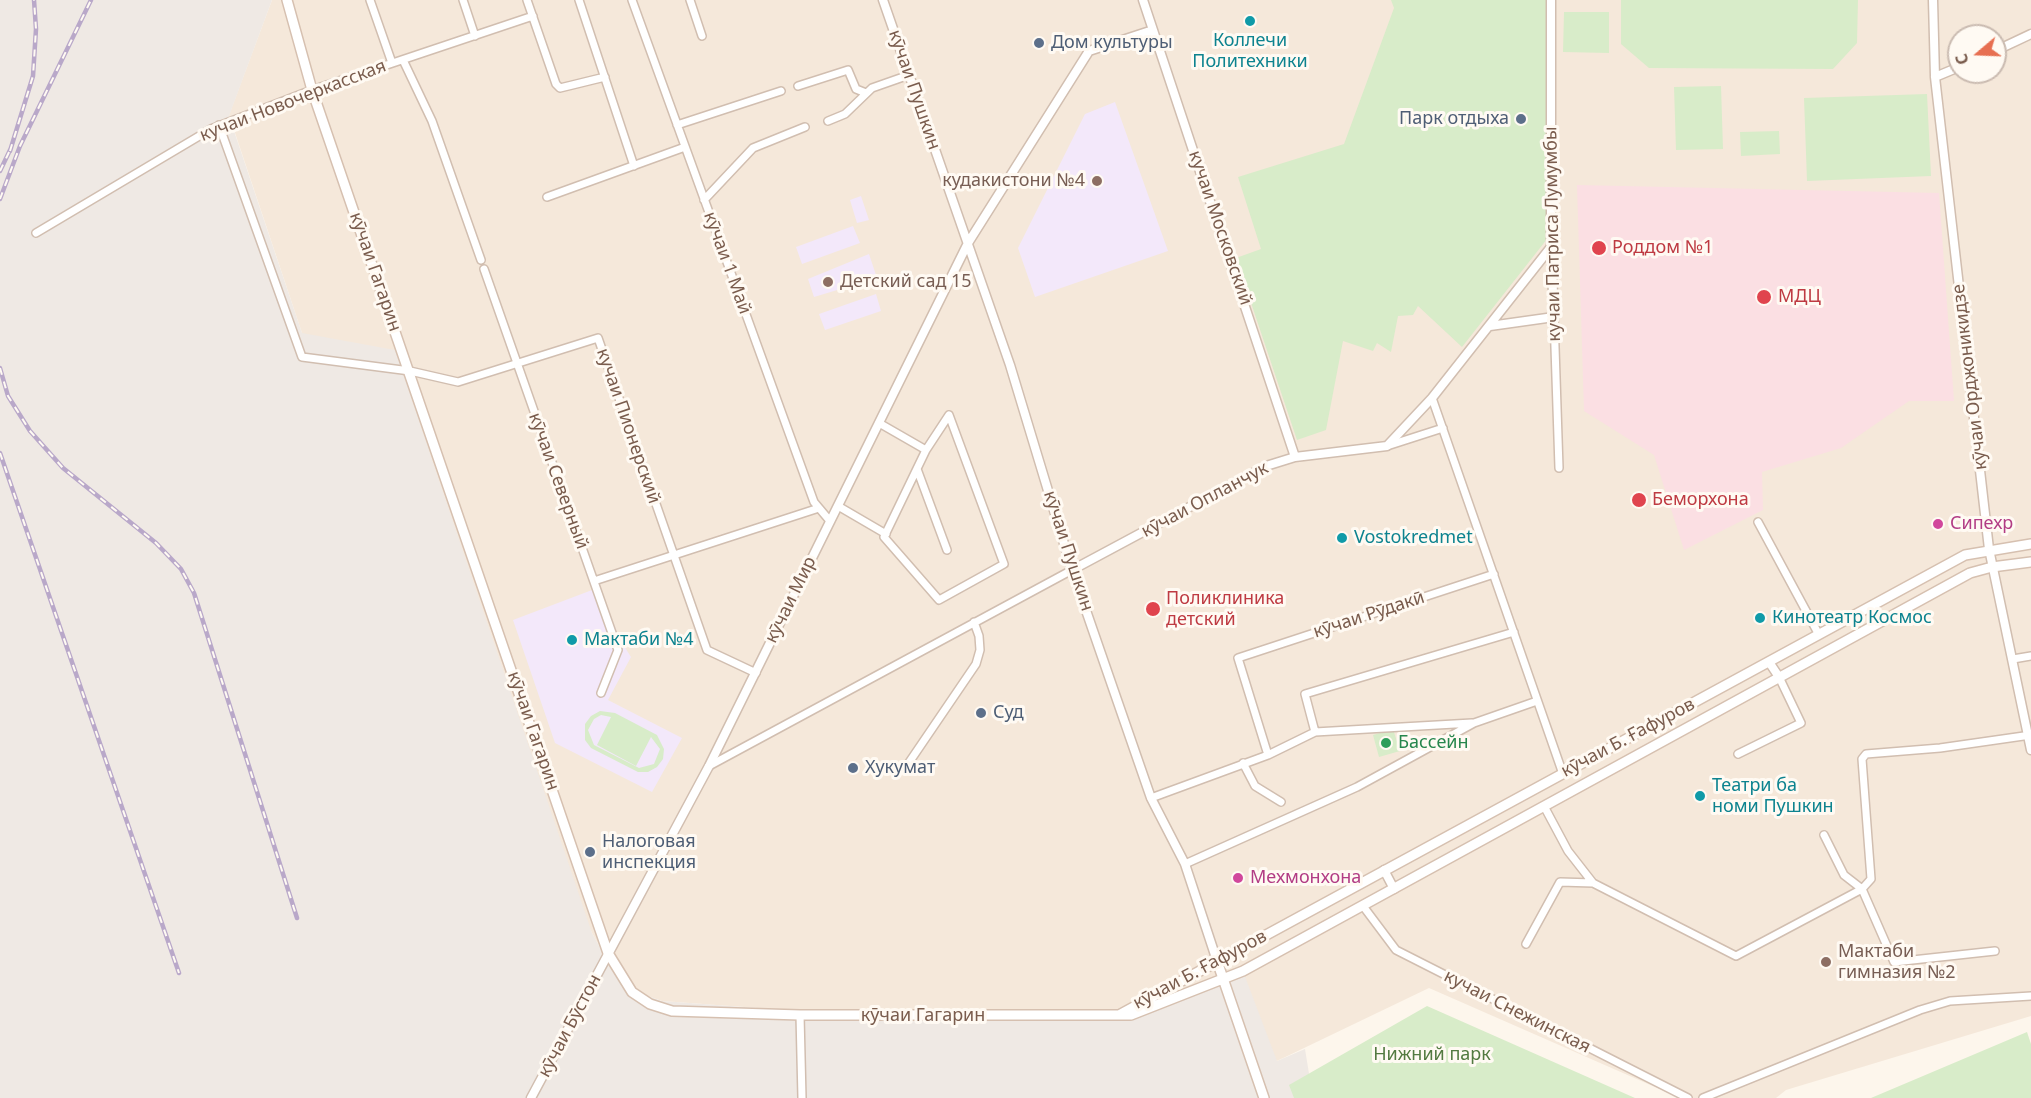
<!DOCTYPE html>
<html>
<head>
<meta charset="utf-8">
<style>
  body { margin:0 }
  #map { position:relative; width:2031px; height:1098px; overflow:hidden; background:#fdf6ec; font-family:"Noto Sans",sans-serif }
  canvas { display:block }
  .north { position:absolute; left:1947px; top:24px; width:60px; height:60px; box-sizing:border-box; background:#fffaf3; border:2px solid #cabbb1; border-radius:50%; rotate:251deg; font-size:16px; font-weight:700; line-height:24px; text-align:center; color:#7a5c4d }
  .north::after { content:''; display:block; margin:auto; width:21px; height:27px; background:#e76f51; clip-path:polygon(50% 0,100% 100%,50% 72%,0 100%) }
</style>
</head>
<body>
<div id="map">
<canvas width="2031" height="1098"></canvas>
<div class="north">С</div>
</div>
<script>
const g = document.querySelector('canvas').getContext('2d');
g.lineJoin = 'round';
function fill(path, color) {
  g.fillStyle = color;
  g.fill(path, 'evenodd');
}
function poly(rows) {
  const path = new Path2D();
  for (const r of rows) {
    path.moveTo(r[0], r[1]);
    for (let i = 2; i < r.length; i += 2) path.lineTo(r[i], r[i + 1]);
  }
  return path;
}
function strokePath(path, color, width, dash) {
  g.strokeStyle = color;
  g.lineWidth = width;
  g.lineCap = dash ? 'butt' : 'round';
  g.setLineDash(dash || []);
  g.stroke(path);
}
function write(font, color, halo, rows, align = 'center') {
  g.font = font + ' "Noto Sans",sans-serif';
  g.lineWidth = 6;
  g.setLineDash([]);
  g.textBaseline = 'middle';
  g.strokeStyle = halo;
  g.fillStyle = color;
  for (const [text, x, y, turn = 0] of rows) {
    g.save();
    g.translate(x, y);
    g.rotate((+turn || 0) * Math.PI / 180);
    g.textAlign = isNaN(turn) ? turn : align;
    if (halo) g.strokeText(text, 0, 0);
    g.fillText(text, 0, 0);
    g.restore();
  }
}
const residential = poly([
  [272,0,2031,0,2031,1016,1786,1090,1776,1098,1680,1098,1429,988,1277,1061,1195,988,1144,1009,1100,1012,771,1009,662,1001,622,987,592,933,302,333,229,115],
  [1959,36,1995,36,1995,72,1959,72]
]);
const industrial = poly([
  [0,0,272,0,229,116,302,333,395,350,592,933,622,987,662,1001,771,1009,1100,1012,1144,1009,1241,966,1277,1061,1305,1049,1313,1098,0,1098]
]);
const education = poly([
  [1115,102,1168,251,1035,297,1018,248,1085,114],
  [861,196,869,220,857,223,850,200],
  [853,226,860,243,802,264,796,247],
  [869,254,877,278,814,297,808,279],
  [876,294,881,311,825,330,819,314],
  [600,587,619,638,631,657,608,700,682,738,652,792,555,743,513,620]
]);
const medical = poly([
  [1577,185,1939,193,1954,401,1909,401,1841,448,1762,472,1763,510,1684,550,1654,455,1584,411]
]);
const green = poly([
  [1391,0,1546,0,1551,234,1462,347,1418,306,1413,315,1398,316,1391,352,1377,343,1373,351,1343,341,1326,430,1297,440,1236,258,1261,249,1238,177,1344,144,1394,8],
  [1621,0,1858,0,1857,43,1833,69,1649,68,1621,44],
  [1564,12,1609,12,1609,53,1563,52],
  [1721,86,1723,149,1676,150,1674,87],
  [1927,94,1931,176,1807,181,1804,98],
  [1779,131,1780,154,1741,156,1740,132],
  [600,711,615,713,657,735,664,749,663,759,657,767,648,772,638,772,591,748,585,740,585,724,591,716],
  [601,715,611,717,597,745,636,766,651,737,660,749,654,764,639,768,594,745,588,730,594,719],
  [1393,729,1400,751,1379,757,1373,735],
  [1427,1006,1635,1098,1294,1098,1289,1085],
  [2027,1032,2031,1044,2031,1098,1871,1098]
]);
const minor = poly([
  [370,0,392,63],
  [463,0,475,36],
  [527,0,556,84,560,88,605,77],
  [579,0,634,166],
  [632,0,814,502,830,521],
  [690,0,702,36],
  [403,60,432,121,481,260],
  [798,86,848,70,856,89,866,93],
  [828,121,845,114,872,88,909,75],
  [219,125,302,357,410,371,458,382,598,338,707,650,756,673],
  [677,125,781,91],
  [547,197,685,147],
  [704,200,753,148,805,127],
  [36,233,211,129,312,90,533,16],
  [484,269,618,650,601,693],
  [1554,317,1559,468],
  [1432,398,1563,774],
  [879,423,926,450,949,415,1004,564,939,600,884,537,926,450],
  [1387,446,1443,428],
  [917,469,947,550],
  [838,506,886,534],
  [1758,522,1818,633],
  [594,581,819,508],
  [2013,659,2031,656],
  [1315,732,1305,694,1514,632],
  [1738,754,1801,723,1779,677],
  [1268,755,1238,658,1494,574],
  [1243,763,1255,786,1281,802],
  [908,764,976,664,980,650,979,636,974,622],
  [709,766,1072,570],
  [1151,798,1268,755,1315,732,1472,723],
  [1824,835,1844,875,1862,889,1894,962,1995,951],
  [1185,864,1357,787,1474,723,1537,701],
  [1593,883,1736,956,1862,889,1871,879,1862,759,1866,754,1940,748,2031,735],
  [1363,906,1396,950,1688,1098],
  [1526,944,1560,882,1593,883,1568,851,1545,808],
  [800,1015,802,1098],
  [1703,1098,1920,1010,1950,1001,2031,996]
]);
const tertiary = poly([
  [883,0,1010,365,1072,570,1151,798,1185,864,1217,961],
  [1143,0,1295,457],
  [1933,0,1935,77,1989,549,2031,750],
  [1995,51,2031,34],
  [1935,77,1959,67],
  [1490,326,1554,317,1551,247,1551,0],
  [1072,570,1266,466,1295,457,1387,446,1432,398,1551,247],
  [1769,662,1779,677],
  [1384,870,1394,889],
  [531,1098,709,766,968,243,1089,51,1153,30]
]);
const secondary = poly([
  [287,0,312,90,608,953,632,992,650,1004,672,1011,800,1015,1131,1015,1243,971,1970,573,1992,567,2031,562],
  [1217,961,1264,1098],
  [1119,1015,1965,555,2031,544]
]);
const rail = poly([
  [10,151,33,76,36,29,34,0],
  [0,171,11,148],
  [0,199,20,146,91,0],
  [0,368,8,396,30,431,63,468,156,543,181,569,194,593,297,918],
  [0,453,179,973]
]);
const markers = [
  [1250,21,6,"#0f9aa8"],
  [1039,43,6,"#5c6f8a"],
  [1521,119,6,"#5c6f8a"],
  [1097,181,6,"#8d6e63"],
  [1599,248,8,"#e0444e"],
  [828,282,6,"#8d6e63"],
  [1764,297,8,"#e0444e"],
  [1639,500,8,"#e0444e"],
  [1938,524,6,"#d1479c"],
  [1342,538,6,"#0f9aa8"],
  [1153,609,8,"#e0444e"],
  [1760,618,6,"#0f9aa8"],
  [572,640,6,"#0f9aa8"],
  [981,713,6,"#5c6f8a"],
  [1386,743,6,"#2e9e5b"],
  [853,768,6,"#5c6f8a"],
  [1700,796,6,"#0f9aa8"],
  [590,852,6,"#5c6f8a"],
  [1238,878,6,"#d1479c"],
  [1826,962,6,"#8d6e63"]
];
const cultureNames = [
  ["Коллечи",1250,41,"center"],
  ["Политехники",1250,62,"center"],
  ["Vostokredmet",1354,538],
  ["Кинотеатр Космос",1772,618],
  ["Мактаби №4",584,640],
  ["Театри ба",1712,786],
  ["номи Пушкин",1712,807]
];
const serviceNames = [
  ["Дом культуры",1051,43],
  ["Парк отдыха",1509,119,"right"],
  ["Суд",993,713],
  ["Хукумат",865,768],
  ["Налоговая",602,842],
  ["инспекция",602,863]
];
const streetNames = [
  ["кӯчаи Пушкин",914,90,71],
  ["кучаи Новочеркасская",293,101,-21],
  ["кучаи Московский",1220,228,71],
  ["кучаи Патриса Лумумбы",1553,234,-91],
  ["кӯчаи 1 Май",727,263,70],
  ["кӯчаи Гагарин",375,272,71],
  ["кӯчаи Орджоникидзе",1970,377,-97],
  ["кучаи Пионерский",628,426,71],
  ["кӯчаи Северный",558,481,70],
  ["кӯчаи Опланчук",1205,500,-28],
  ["кӯчаи Пушкин",1068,551,72],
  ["кӯчаи Мир",791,600,-64],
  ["кӯчаи Рӯдакӣ",1369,615,-18],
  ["кӯчаи Гагарин",533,731,71],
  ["кӯчаи Б. Ғафуров",1628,738,-28],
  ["кӯчаи Б. Ғафуров",1200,970,-28],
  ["кучаи Снежинская",1517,1012,27],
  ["кӯчаи Гагарин",923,1016],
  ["кӯчаи Бӯстон",570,1026,-62]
];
const educationNames = [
  ["кудакистони №4",1085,181,"right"],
  ["Детский сад 15",840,282],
  ["Мактаби",1838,952],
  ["гимназия №2",1838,973]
];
const healthNames = [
  ["Роддом №1",1612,248],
  ["МДЦ",1778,297],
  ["Беморхона",1652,500],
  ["Поликлиника",1166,599],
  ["детский",1166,620]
];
const hotelNames = [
  ["Сипехр",1950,524],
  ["Мехмонхона",1250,878]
];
const leisureNames = [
  ["Бассейн",1398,743]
];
const parkNames = [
  ["Нижний парк",1432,1055]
];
fill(residential, '#f5e8da');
fill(industrial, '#efe9e4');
fill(education, '#f3e8fa');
fill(medical, '#fbdfe3');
fill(green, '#d8ecc9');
strokePath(minor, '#d1beb0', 10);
strokePath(tertiary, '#d1beb0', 11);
strokePath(secondary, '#d6c0b0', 12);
strokePath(minor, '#fff', 7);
strokePath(tertiary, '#fff', 8);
strokePath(secondary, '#fff', 9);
strokePath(rail, '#b9a8c9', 4.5);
strokePath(rail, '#fffaf3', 2, [7]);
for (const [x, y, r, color] of markers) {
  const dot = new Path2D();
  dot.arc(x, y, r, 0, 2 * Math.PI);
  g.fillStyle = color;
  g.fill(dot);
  strokePath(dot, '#fffaf3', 2);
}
write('18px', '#0d838f', '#fffaf3', cultureNames, 'left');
write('18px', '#4e5e75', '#fffaf3', serviceNames, 'left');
write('18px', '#7a5c4d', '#fffaf3', streetNames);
write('18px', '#785e54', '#fffaf3', educationNames, 'left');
write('18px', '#be3a42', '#fffaf3', healthNames, 'left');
write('18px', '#b23c85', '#fffaf3', hotelNames, 'left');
write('18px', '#27864d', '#fffaf3', leisureNames, 'left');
write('18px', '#537a41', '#fffaf3', parkNames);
</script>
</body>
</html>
